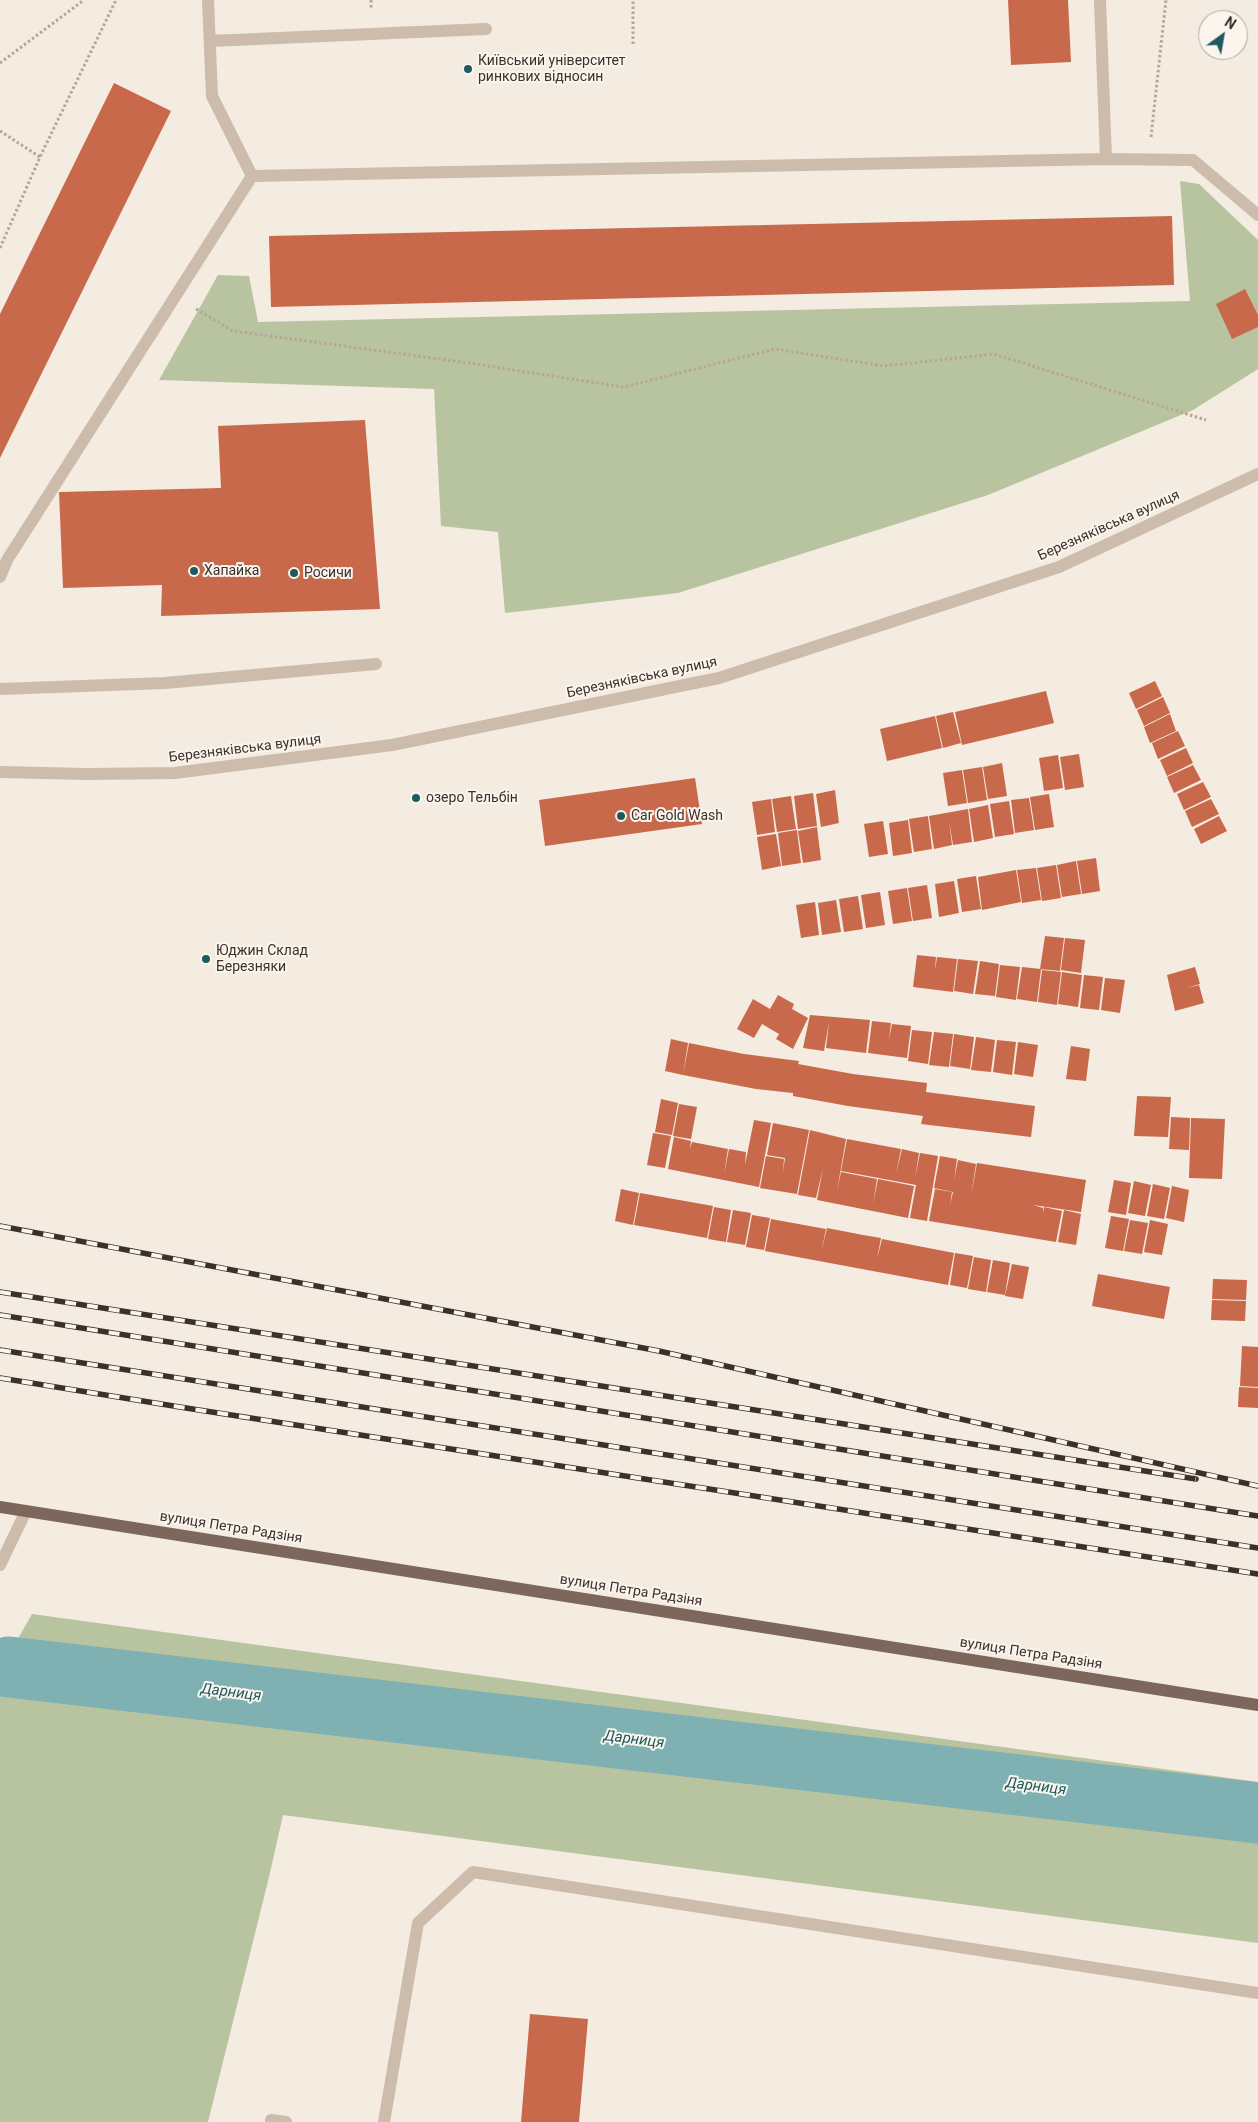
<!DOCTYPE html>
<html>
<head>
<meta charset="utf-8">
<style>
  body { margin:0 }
  #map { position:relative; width:1258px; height:2122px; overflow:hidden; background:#f4ebe1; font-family:Roboto,sans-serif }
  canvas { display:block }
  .north { position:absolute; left:1198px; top:10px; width:50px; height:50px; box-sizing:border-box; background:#fbf5ee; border:1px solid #aea6a0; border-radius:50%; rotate:32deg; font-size:14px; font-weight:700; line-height:20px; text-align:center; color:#3b302b }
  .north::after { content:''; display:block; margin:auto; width:18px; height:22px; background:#1f5a5e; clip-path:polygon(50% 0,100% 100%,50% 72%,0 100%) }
</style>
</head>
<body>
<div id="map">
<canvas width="1258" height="2122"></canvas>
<div class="north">N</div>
</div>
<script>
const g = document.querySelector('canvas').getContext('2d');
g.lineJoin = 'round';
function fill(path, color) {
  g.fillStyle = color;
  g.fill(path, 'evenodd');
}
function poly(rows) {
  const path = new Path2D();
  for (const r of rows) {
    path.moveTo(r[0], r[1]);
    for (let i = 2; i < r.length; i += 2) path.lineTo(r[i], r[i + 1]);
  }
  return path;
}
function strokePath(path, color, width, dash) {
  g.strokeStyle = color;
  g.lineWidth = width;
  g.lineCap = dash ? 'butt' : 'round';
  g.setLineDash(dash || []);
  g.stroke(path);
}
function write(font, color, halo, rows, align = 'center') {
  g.font = font + ' Roboto,sans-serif';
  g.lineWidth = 4;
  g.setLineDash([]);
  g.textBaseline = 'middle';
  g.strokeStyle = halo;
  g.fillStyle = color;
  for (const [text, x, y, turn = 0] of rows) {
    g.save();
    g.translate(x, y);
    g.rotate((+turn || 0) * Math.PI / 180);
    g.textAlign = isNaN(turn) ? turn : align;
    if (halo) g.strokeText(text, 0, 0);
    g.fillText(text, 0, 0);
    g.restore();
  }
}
const green = poly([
  [1180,181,1199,184,1258,240,1258,369,1193,410,988,495,678,593,505,613,498,532,441,526,434,389,159,380,218,275,249,276,258,322,1190,301],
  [32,1614,1258,1782,1258,1943,283,1815,269,1877,208,2122,0,2122,0,1670]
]);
const river = poly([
  [9,1667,1258,1813]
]);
const building = poly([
  [1008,0,1068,0,1071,62,1011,65],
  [114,83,171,111,0,458,0,314],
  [1172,216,1174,285,271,307,269,236],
  [1245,289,1258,315,1258,327,1232,339,1216,304],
  [365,420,380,609,161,616,162,585,63,588,59,492,221,488,218,426],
  [1155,681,1162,696,1136,709,1129,693],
  [1046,691,1054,723,1017,732,1013,717,1017,732,962,745,955,712],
  [1163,697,1170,713,1144,726,1137,710],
  [953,712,961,743,943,748,936,716],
  [1170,714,1176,731,1150,743,1144,727],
  [935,716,942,748,887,761,880,729],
  [1178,731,1185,746,1158,759,1152,743],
  [1186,748,1193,763,1167,776,1160,760],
  [1079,754,1084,787,1065,790,1060,757],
  [1058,755,1063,788,1044,791,1039,758],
  [1002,763,1007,796,988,799,983,767],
  [1193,765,1201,780,1174,793,1167,777],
  [982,767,987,800,968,803,963,770],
  [962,770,967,803,948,806,943,773],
  [695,778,702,824,545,846,539,800],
  [1203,782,1211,797,1184,810,1177,794],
  [835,790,839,823,821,827,816,794],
  [813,793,817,826,798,829,794,796],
  [1049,794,1054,827,1035,830,1030,797],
  [791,796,796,829,777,832,772,799],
  [1029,798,1034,830,1015,833,1011,800],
  [771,799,775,832,757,835,752,802],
  [1211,799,1219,814,1192,827,1185,811],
  [1009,801,1014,834,995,837,990,804],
  [988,805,993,838,974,842,969,809],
  [968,809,972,842,953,845,949,820,952,845,934,849,929,816],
  [928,816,932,849,914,852,909,819],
  [1219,816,1227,831,1201,844,1194,829],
  [908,820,912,853,893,856,889,823],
  [883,821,888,854,869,857,864,824],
  [817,827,821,860,803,863,798,831],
  [797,830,801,863,782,866,778,833],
  [776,834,781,866,762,870,757,837],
  [1096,858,1100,891,1082,894,1077,861],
  [1076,861,1081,894,1062,897,1057,865],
  [1056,865,1061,898,1042,901,1037,868],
  [1036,868,1041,900,1022,903,1017,870],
  [1016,870,1021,902,982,910,978,877],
  [976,876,981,909,962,912,957,879],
  [954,881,959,913,939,917,935,884],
  [927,885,932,918,913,921,908,888],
  [907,888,912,921,893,924,888,891],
  [880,892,885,925,866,928,861,895],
  [858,896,863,929,844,932,839,899],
  [836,900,841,932,822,935,818,903],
  [815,902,819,935,801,938,796,905],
  [1045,936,1064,938,1060,971,1040,969],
  [1065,938,1085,940,1081,973,1061,970],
  [917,955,936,957,935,970,937,957,957,959,953,992,913,987],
  [958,959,978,961,973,994,954,991],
  [980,961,999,964,995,996,975,994],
  [1000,965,1020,967,1016,1000,996,997],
  [1022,967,1041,969,1037,1002,1017,999],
  [1195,967,1200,984,1186,988,1199,985,1204,1003,1175,1011,1167,975],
  [1042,970,1061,972,1057,1005,1038,1002],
  [1062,972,1082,975,1078,1007,1058,1004],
  [1084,975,1103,977,1099,1010,1080,1008],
  [1105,978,1125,980,1120,1013,1101,1010],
  [778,995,794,1004,792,1009,808,1018,793,1049,776,1039,779,1034,762,1024,754,1038,737,1029,753,999,770,1009],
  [810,1015,870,1020,866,1053,826,1048,829,1022,824,1051,803,1048],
  [872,1021,891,1023,889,1040,892,1024,911,1026,907,1058,868,1053],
  [912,1030,932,1032,928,1064,908,1061],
  [934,1032,953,1034,949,1067,929,1065],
  [954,1034,974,1037,970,1069,950,1066],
  [976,1037,995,1040,991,1072,971,1070],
  [671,1039,688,1043,683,1075,665,1071],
  [997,1040,1016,1042,1012,1075,993,1072],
  [1018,1042,1038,1045,1033,1077,1014,1074],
  [689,1043,744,1054,799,1061,798,1064,853,1074,927,1083,926,1092,1035,1106,1031,1137,921,1124,923,1116,848,1106,793,1096,793,1093,756,1089,683,1075],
  [1071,1046,1090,1049,1086,1081,1066,1079],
  [1137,1096,1171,1097,1168,1137,1134,1136],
  [661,1099,678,1103,672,1135,655,1132],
  [679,1104,697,1107,691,1139,673,1136],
  [1171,1117,1190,1118,1189,1150,1169,1149],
  [1191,1118,1225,1119,1222,1179,1189,1178],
  [754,1120,771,1123,759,1187,668,1169,674,1137,691,1141,690,1149,692,1142,728,1149,724,1174,729,1149,746,1152,745,1165],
  [773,1123,809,1130,797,1194,760,1188,766,1156,784,1159,783,1172,785,1158,767,1155],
  [810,1130,846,1139,837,1191,841,1172,877,1179,873,1204,878,1179,914,1186,908,1218,817,1200,823,1168,816,1198,798,1195],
  [653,1133,671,1136,665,1168,647,1165],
  [847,1139,901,1149,896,1174,902,1149,919,1153,915,1178,920,1153,938,1156,927,1221,910,1218,916,1185,841,1171],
  [940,1156,957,1159,954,1180,958,1160,976,1164,971,1196,977,1163,1086,1180,1081,1212,1033,1205,1043,1208,1043,1213,1044,1207,1062,1211,1056,1242,929,1221,935,1189,952,1192,950,1205,953,1192,934,1188],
  [1114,1180,1131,1183,1126,1215,1108,1212],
  [1134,1181,1151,1185,1145,1216,1128,1213],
  [1153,1184,1170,1188,1164,1219,1147,1216],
  [1172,1186,1189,1190,1184,1222,1166,1218],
  [621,1189,639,1193,633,1225,615,1221],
  [640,1193,713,1206,707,1238,634,1225],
  [714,1207,731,1210,726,1242,708,1239],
  [733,1210,751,1213,745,1245,727,1242],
  [1064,1210,1081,1214,1076,1245,1058,1242],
  [752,1215,770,1218,764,1250,746,1247],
  [1111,1216,1129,1219,1123,1251,1105,1248],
  [771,1219,826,1229,821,1253,827,1228,863,1235,860,1248,863,1235,881,1238,877,1259,882,1239,954,1253,948,1285,765,1251],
  [1130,1220,1148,1223,1142,1254,1124,1251],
  [1150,1220,1168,1224,1162,1255,1144,1252],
  [955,1253,973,1256,967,1288,950,1285],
  [974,1257,991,1260,986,1292,968,1289],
  [993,1260,1010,1263,1005,1295,987,1292],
  [1012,1264,1029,1267,1023,1299,1005,1296],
  [1098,1274,1170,1287,1164,1319,1092,1306],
  [1213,1279,1247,1280,1246,1300,1212,1299],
  [1212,1300,1246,1301,1245,1321,1211,1320],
  [1242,1346,1258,1347,1258,1387,1240,1386],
  [1239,1387,1258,1388,1258,1408,1238,1407],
  [530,2014,588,2019,579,2122,521,2122]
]);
const path = poly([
  [371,0,371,9],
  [633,44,633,0],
  [0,63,84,0],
  [0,131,40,157],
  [1151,137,1166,0],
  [0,248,40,157,116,0],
  [196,309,233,331,469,363,623,387,775,349,884,366,994,354,1206,420]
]);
const service = poly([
  [208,0,212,96,252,176],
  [1100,0,1106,159],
  [210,41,486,29],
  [0,577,7,560,252,176,1106,159,1193,160,1258,215],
  [0,689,165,683,376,664],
  [0,1565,26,1511],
  [271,2122,271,2120,286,2122],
  [384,2122,418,1923,473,1872,1258,1993]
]);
const tertiary = poly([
  [0,772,86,774,175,773,392,745,719,678,1059,567,1258,474]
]);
const primary = poly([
  [0,1507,1258,1705]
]);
const rail = poly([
  [0,1226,659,1351,1258,1486],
  [0,1292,1196,1479],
  [0,1315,1258,1516],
  [0,1350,1258,1548],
  [0,1378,186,1408,1258,1574]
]);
const markers = [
  [468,69,5,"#1f5a5e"],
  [194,571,5,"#1f5a5e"],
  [294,573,5,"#1f5a5e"],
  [416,798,5,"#1f5a5e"],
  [621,816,5,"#1f5a5e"],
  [206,959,5,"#1f5a5e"]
];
const poiNames = [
  ["Київський університет",478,61],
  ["ринкових відносин",478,77],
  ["Хапайка",204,571],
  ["Росичи",304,573],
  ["озеро Тельбін",426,798],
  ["Car Gold Wash",631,816],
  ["Юджин Склад",216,951],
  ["Березняки",216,967]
];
const streetNames = [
  ["Березняківська вулиця",1109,526,-24],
  ["Березняківська вулиця",642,678,-12],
  ["Березняківська вулиця",245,749,-7],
  ["вулиця Петра Радзіня",231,1528,9],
  ["вулиця Петра Радзіня",631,1591,9],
  ["вулиця Петра Радзіня",1031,1654,9]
];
const waterNames = [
  ["Дарниця",231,1693,7],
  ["Дарниця",634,1740,7],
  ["Дарниця",1036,1787,7]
];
fill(green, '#b8c4a0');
strokePath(river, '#7fb0b2', 61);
fill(building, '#c8694b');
strokePath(path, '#b9a596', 3, [2.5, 2.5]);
strokePath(service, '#cdbbac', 12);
strokePath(tertiary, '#cdbbac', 12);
strokePath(primary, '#7d675c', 12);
strokePath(rail, '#3b302b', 5.5);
strokePath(rail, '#fbf5ee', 4, [11]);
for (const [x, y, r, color] of markers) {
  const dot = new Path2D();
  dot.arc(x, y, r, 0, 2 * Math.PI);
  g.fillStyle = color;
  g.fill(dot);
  strokePath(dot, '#fbf5ee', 2);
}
write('14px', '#3b302b', '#fbf5ee', poiNames, 'left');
write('14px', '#3b302b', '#fbf5ee', streetNames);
write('italic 15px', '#1f5a5e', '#fbf5ee', waterNames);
</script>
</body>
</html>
